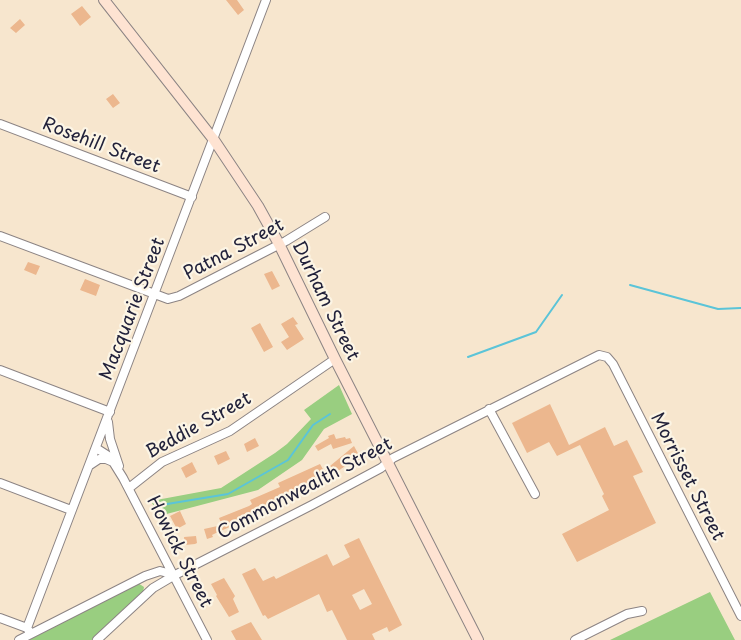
<!DOCTYPE html>
<html>
<head>
<meta charset="utf-8">
<style>
  body { margin:0 }
  canvas { display:block; background:#f7e6ce }
</style>
</head>
<body>
<canvas width="741" height="640"></canvas>
<script>
const g = document.querySelector('canvas').getContext('2d');
g.lineJoin = 'round';
function fill(path, color) {
  g.fillStyle = color;
  g.fill(path, 'evenodd');
}
function poly(rows) {
  const path = new Path2D();
  for (const r of rows) {
    path.moveTo(r[0], r[1]);
    for (let i = 2; i < r.length; i += 2) path.lineTo(r[i], r[i + 1]);
  }
  return path;
}
function strokePath(path, color, width, dash) {
  g.strokeStyle = color;
  g.lineWidth = width;
  g.lineCap = dash ? 'butt' : 'round';
  g.setLineDash(dash || []);
  g.stroke(path);
}
function write(font, color, halo, rows, align = 'center') {
  g.font = font + ' "Playpen Sans",sans-serif';
  g.lineWidth = 4.5;
  g.setLineDash([]);
  g.textBaseline = 'middle';
  g.strokeStyle = halo;
  g.fillStyle = color;
  for (const [text, x, y, turn = 0] of rows) {
    g.save();
    g.translate(x, y);
    g.rotate((+turn || 0) * Math.PI / 180);
    g.textAlign = isNaN(turn) ? turn : align;
    if (halo) g.strokeText(text, 0, 0);
    g.fillText(text, 0, 0);
    g.restore();
  }
}
const green = poly([
  [339,385,352,414,324,429,302,460,258,490,159,516,151,501,221,488,275,453,287,444,311,419,304,410],
  [138,583,144,587,143,593,92,640,26,640],
  [710,592,735,640,610,640]
]);
const stream = poly([
  [630,285,718,309,741,308],
  [468,357,536,332,562,295],
  [161,505,228,494,288,460,313,425,330,414]
]);
const building = poly([
  [226,0,237,0,244,10,238,15],
  [82,6,91,17,80,26,71,14],
  [20,19,25,25,16,33,10,28],
  [113,94,120,103,113,108,106,99],
  [28,262,40,266,36,275,24,270],
  [272,271,280,286,272,290,264,274],
  [85,279,100,285,96,296,80,290],
  [293,317,298,324,295,325,304,339,287,350,281,342,289,337,281,324],
  [260,323,273,347,264,352,251,328],
  [550,404,569,445,605,427,614,446,627,440,643,472,633,476,656,523,577,562,562,534,609,510,602,496,604,494,580,445,557,456,549,442,527,453,512,423],
  [334,434,336,439,345,437,346,439,350,438,352,443,333,449,331,444,318,451,315,446,329,438,328,436],
  [255,438,259,446,247,452,244,444],
  [354,446,361,459,352,464,351,462,338,471,336,469,319,478,318,477,307,483,309,487,249,515,250,518,216,533,212,535,213,537,207,539,204,529,222,525,219,518,249,506,252,504,250,500,280,487,278,483,320,464,324,471],
  [226,451,230,459,218,465,214,456],
  [192,462,197,472,186,478,181,468],
  [180,511,186,524,177,529,170,516],
  [196,536,197,543,195,544,185,545,184,537],
  [359,538,402,625,389,632,387,627,372,634,375,640,347,640,332,610,327,612,319,594,268,619,265,615,263,616,242,574,255,568,263,581,274,576,276,579,327,554,333,566,350,557,344,545],
  [364,589,372,604,360,610,352,595],
  [224,578,235,596,233,599,239,612,229,617,216,596,217,595,211,584],
  [251,622,262,640,236,640,231,631]
]);
const street = poly([
  [0,124,192,197],
  [0,236,168,299,179,296,286,241,325,217],
  [0,370,110,412],
  [489,409,535,494],
  [108,422,110,439,119,466],
  [96,448,110,457,123,478,207,640],
  [90,465,99,459,106,459,113,462],
  [0,483,71,510],
  [129,488,162,462,230,431,335,359],
  [0,618,27,628,29,631],
  [27,628,266,0],
  [19,640,145,576,160,571,175,575],
  [97,640,153,588,175,575,312,505,381,468,393,458,599,355,607,357,613,364,741,616],
  [575,640,627,614,642,611]
]);
const secondary = poly([
  [104,0,214,140,258,206,279,244,335,359,478,640]
]);
const streetNames = [
  ["Rosehill Street",101,146,21],
  ["Patna Street",234,250,-28],
  ["Durham Street",325,301,64],
  ["Macquarie Street",133,309,-69],
  ["Beddie Street",199,426,-29],
  ["Morrisset Street",687,477,63],
  ["Commonwealth Street",305,489,-28],
  ["Howick Street",179,552,63]
];
fill(green, '#99ce80');
strokePath(stream, '#5bc4d8', 2);
fill(building, '#ecb78e');
strokePath(street, '#8c8484', 10);
strokePath(secondary, '#8c8484', 12);
strokePath(street, '#fff', 8);
strokePath(secondary, '#fee3d2', 10);
write('18px', '#22223b', '#fcf5e5', streetNames);
</script>
</body>
</html>
